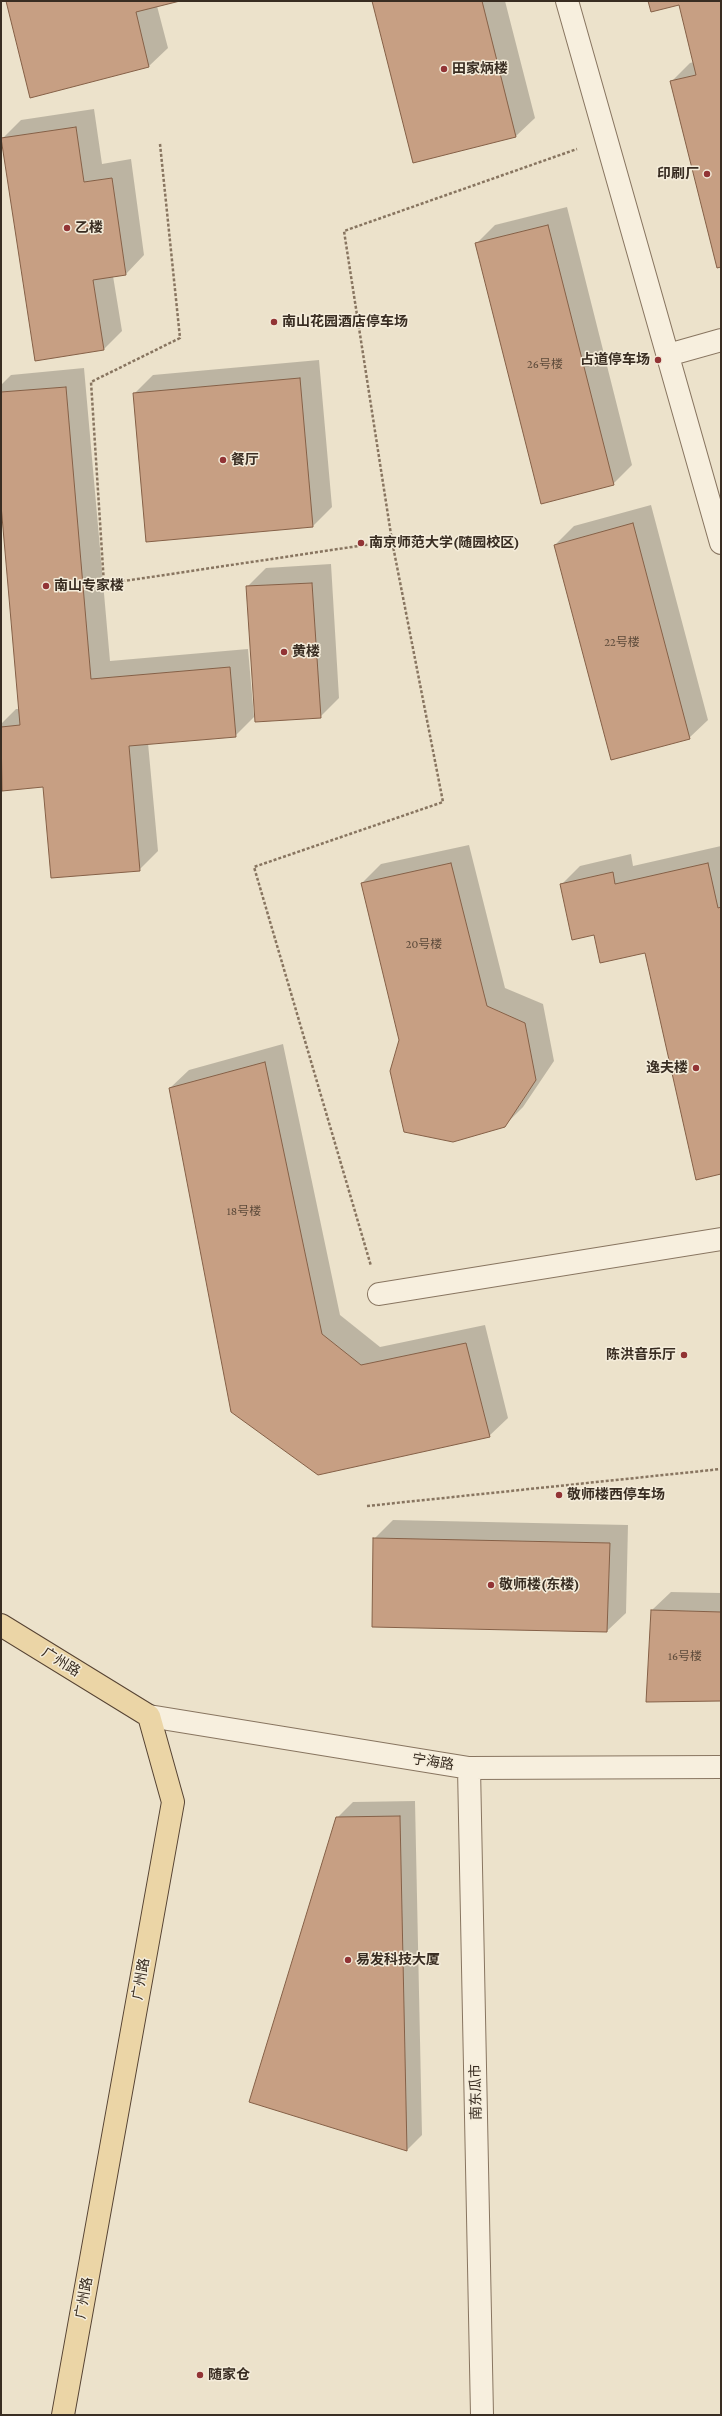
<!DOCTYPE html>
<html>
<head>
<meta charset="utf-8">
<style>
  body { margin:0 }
  #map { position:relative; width:722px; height:2416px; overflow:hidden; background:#ece2cb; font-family:"Crimson Pro",serif }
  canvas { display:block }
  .frame { position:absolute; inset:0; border:2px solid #392d22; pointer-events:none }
</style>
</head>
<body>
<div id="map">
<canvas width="722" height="2416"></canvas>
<div class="frame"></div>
</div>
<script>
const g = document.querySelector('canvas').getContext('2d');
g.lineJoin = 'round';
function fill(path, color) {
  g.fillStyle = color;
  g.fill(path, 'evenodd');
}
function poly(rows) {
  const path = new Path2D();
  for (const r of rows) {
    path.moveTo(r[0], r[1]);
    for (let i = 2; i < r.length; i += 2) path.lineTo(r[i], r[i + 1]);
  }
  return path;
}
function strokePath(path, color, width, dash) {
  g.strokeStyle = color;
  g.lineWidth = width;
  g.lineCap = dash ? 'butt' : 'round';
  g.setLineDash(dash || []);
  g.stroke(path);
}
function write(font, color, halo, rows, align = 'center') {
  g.font = font + ' "Crimson Pro","Noto Sans SC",serif';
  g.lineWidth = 3;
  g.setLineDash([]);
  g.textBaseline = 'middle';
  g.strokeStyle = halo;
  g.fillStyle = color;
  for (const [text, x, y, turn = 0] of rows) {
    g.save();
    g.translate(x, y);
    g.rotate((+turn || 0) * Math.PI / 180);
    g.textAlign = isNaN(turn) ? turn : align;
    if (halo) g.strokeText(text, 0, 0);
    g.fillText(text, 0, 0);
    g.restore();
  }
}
const shadow = poly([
  [7,1,176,1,157,6,168,48,149,66,31,96],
  [373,1,505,1,535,118,516,136,413,162],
  [649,1,721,1,721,266,671,82,690,63,694,62,680,4],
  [94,109,102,164,131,159,144,255,126,274,113,276,122,331,103,350,3,138,21,120],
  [567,207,632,465,613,484,476,244,495,225],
  [319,360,332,507,313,526,147,541,134,394,153,375],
  [84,368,110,661,248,649,254,717,235,736,148,743,158,851,139,870,44,786,3,790,1,724,16,709,20,709,1,494,1,385,11,375],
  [651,505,708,720,689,738,555,545,574,526],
  [331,564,339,698,320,717,247,587,266,568],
  [469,845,505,988,543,1004,554,1061,523,1107,504,1126,400,1040,362,883,381,864],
  [721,846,721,1173,646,951,595,934,561,885,580,866,631,854,633,866],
  [283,1044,340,1315,380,1347,485,1325,508,1418,489,1436,318,1474,170,1088,189,1070],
  [393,1520,628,1525,626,1613,607,1631,373,1626,374,1539],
  [671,1592,721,1593,721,1700,652,1610],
  [415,1801,422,2135,407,2150,337,1818,353,1802]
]);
const building = poly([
  [6,1,180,1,136,12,149,67,30,98,6,1],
  [372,1,482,1,516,137,413,163,372,1],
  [648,1,721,1,721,267,717,268,670,81,696,75,679,5,651,12,648,1],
  [76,127,84,182,112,178,126,275,93,280,104,350,35,361,1,138,76,127],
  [548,225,614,485,541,504,475,243,548,225],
  [300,378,313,527,146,542,133,393,300,378],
  [66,387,91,679,230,667,236,737,129,746,140,871,51,878,43,787,2,791,1,727,20,725,1,505,1,392,66,387],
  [633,523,690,739,611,760,554,545,633,523],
  [312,583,321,718,255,722,246,586,312,583],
  [451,863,487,1006,525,1023,536,1080,505,1127,453,1142,404,1132,390,1071,399,1040,361,883,451,863],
  [708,863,718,908,721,907,721,1174,696,1180,645,953,600,963,594,935,572,940,560,884,613,872,615,884,708,863],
  [265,1062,322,1334,361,1365,466,1343,490,1437,318,1475,231,1412,169,1088,265,1062],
  [373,1538,610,1543,607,1632,372,1627,373,1538],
  [651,1610,721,1612,721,1701,646,1702,651,1610],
  [400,1816,407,2151,249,2102,336,1817,400,1816]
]);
const path = poly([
  [160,144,180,338,91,382,104,584,392,541,443,802,254,867,371,1266],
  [392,541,344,231,577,149],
  [367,1506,721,1469]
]);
const minor = poly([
  [567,1,721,543],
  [668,355,721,340],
  [379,1294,721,1239],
  [149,1716,469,1768,721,1767],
  [469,1768,482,2415]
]);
const major = poly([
  [1,1625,149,1716,173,1802,63,2415]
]);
const markers = [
  [444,69,4,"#923435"],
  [707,174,4,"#923435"],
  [67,228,4,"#923435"],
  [274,322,4,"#923435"],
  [658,360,4,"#923435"],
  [223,460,4,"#923435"],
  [361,543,4,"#923435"],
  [46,586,4,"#923435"],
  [284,652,4,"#923435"],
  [696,1068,4,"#923435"],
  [684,1355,4,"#923435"],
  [559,1495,4,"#923435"],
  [491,1585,4,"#923435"],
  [348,1960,4,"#923435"],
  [200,2375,4,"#923435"]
];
const numberNames = [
  ["26号楼",545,364],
  ["22号楼",622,642],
  ["20号楼",424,944],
  ["18号楼",244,1211],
  ["16号楼",685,1656]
];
const poiNames = [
  ["田家炳楼",452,69],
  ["印刷厂",699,174,"right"],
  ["乙楼",75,228],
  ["南山花园酒店停车场",282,322],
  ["占道停车场",650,360,"right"],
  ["餐厅",231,460],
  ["南京师范大学(随园校区)",369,543],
  ["南山专家楼",54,586],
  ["黄楼",292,652],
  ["逸夫楼",688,1068,"right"],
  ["陈洪音乐厅",676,1355,"right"],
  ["敬师楼西停车场",567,1495],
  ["敬师楼(东楼)",499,1585],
  ["易发科技大厦",356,1960],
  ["随家仓",208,2375]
];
const streetNames = [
  ["广州路",61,1662,32],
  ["宁海路",433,1762,9],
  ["广州路",141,1979,-80],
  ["南东瓜市",476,2092,-91],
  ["广州路",84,2298,-80]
];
fill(shadow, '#0003');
fill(building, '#c79f83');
strokePath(building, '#856047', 1);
strokePath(minor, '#887560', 24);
strokePath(major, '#564333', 24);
strokePath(path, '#887560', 2.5, [3, 2]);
strokePath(minor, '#f7efde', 22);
strokePath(major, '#ebd5a6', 22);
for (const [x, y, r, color] of markers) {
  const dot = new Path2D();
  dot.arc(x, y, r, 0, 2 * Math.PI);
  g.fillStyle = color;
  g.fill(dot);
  strokePath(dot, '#f4ecda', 1.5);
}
write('12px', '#5c4a3a', null, numberNames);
write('bold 14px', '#392d22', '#f4ecda', poiNames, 'left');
write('14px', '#392d22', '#f4ecda', streetNames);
</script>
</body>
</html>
